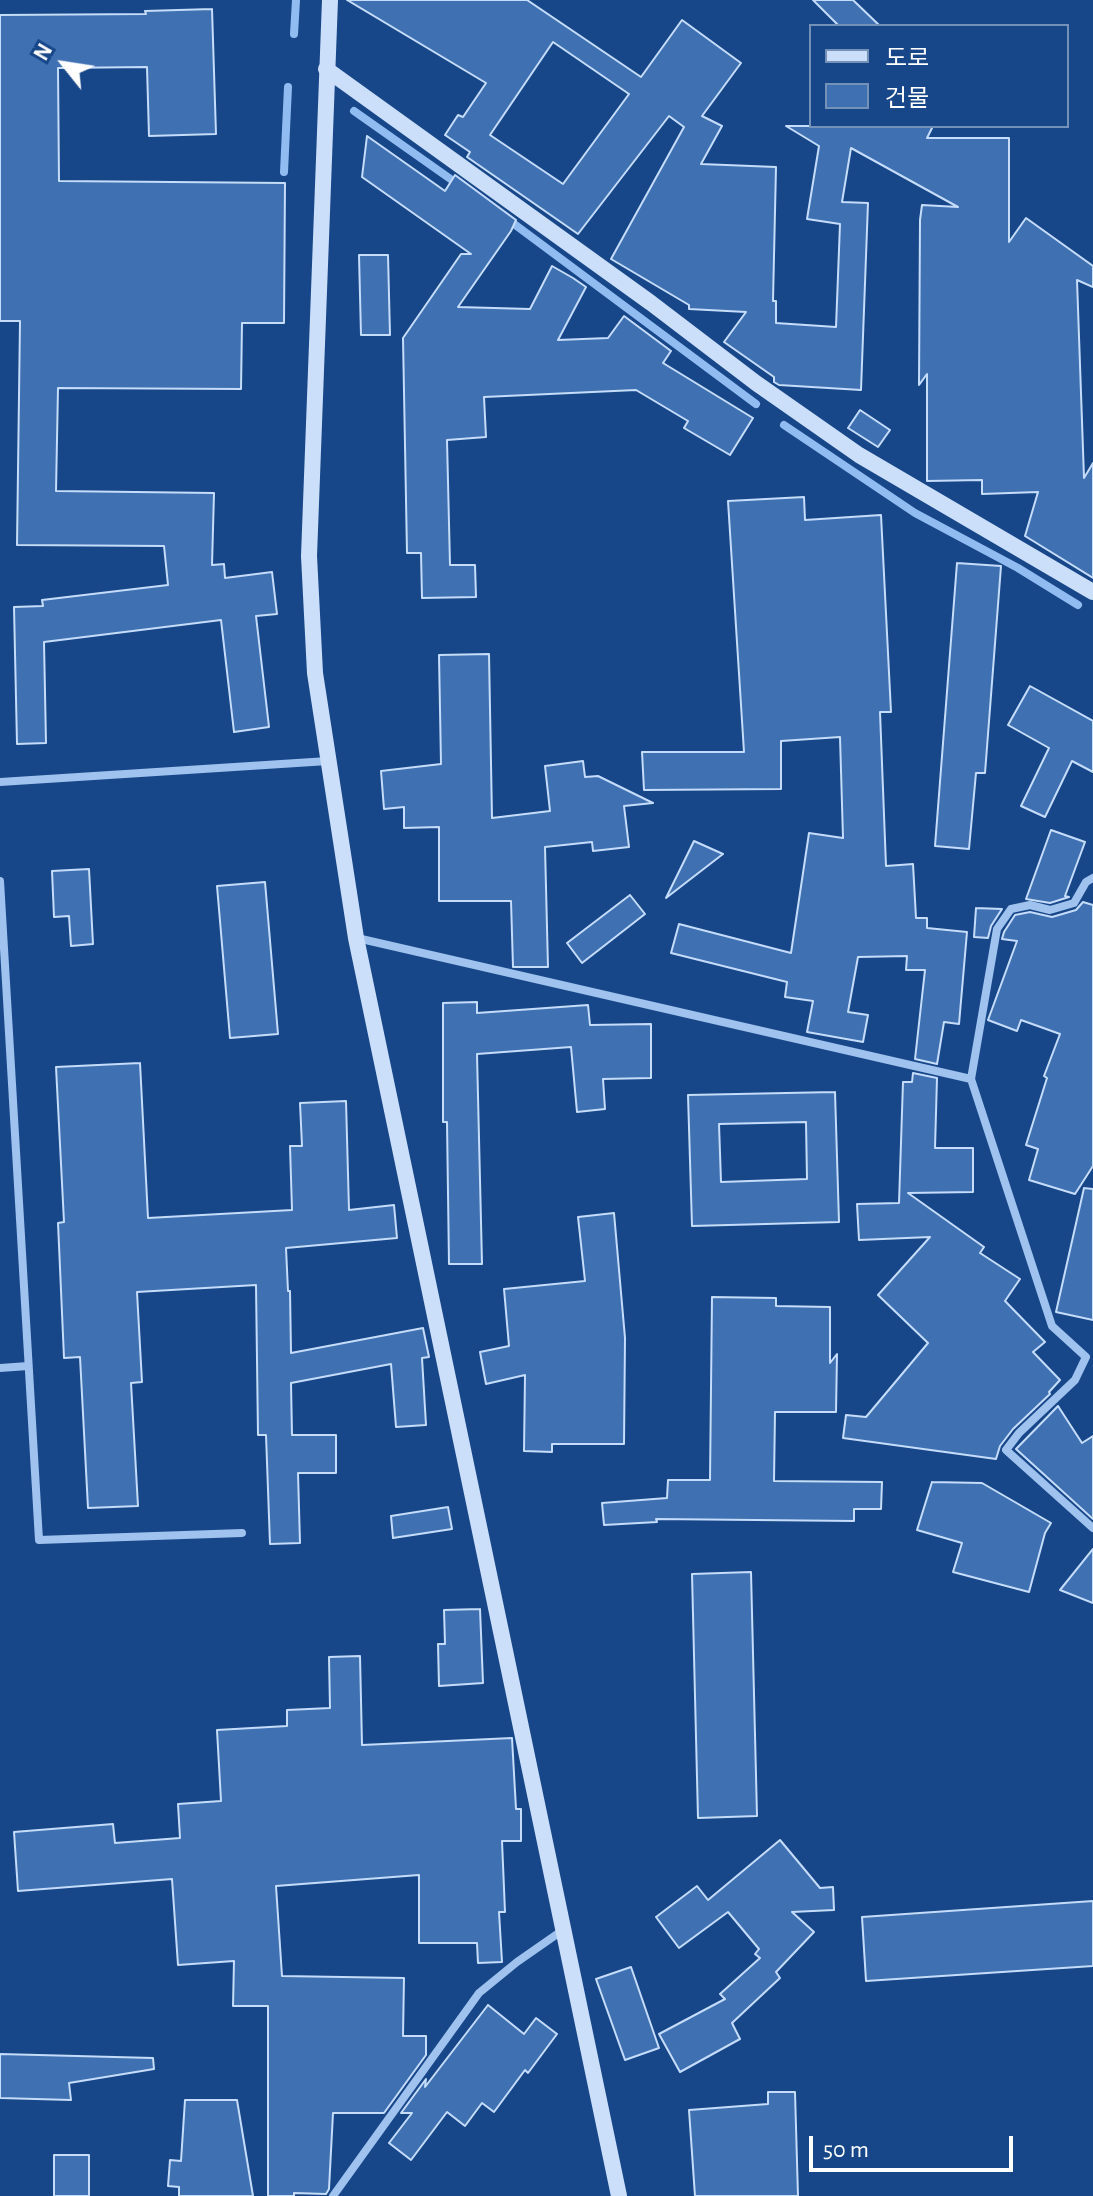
<!DOCTYPE html>
<html>
<head>
<meta charset="utf-8">
<style>
  body { margin:0 }
  #map { position:relative; width:1093px; height:2196px; overflow:hidden; background:#174789; font-family:"Alegreya Sans","Noto Sans KR",sans-serif }
  canvas { display:block }
  .legend { position:absolute; left:809px; top:24px; width:260px; height:104px; box-sizing:border-box; background:#174789; border:2px solid #7491b8; margin:0; padding:10px 14px; list-style:none; font-size:24px; color:#fff }
  .legend li { display:flex; align-items:center; gap:16px; height:40px }
  .legend b { width:40px; border:2px solid #7491b8 }
  .north { position:absolute; left:24px; top:24px; width:80px; height:80px; -webkit-text-stroke:6px #174789; paint-order:stroke; rotate:300deg; font-size:22px; font-weight:700; line-height:32px; text-align:center; color:#fff }
  .north::after { content:''; display:block; margin:auto; width:28px; height:36px; background:#fff; clip-path:polygon(50% 0,100% 100%,50% 72%,0 100%) }
  .scale { position:absolute; left:809px; top:2136px; width:204px; height:36px; box-sizing:border-box; border:4px solid #fff; border-top:0; padding-left:10px; font-size:24px; line-height:28px; white-space:nowrap; color:#fff; -webkit-text-stroke:6px #174789; paint-order:stroke }
</style>
</head>
<body>
<div id="map">
<canvas width="1093" height="2196"></canvas>
<ul class="legend">
<li><b style="height:10px;background:#ccdffa"></b>도로</li>
<li><b style="height:22px;background:#3f71b2"></b>건물</li>
</ul>
<div class="north">N</div>
<div class="scale">50 m</div>
</div>
<script>
const g = document.querySelector('canvas').getContext('2d');
g.lineJoin = 'round';
function poly(rows) {
  const path = new Path2D();
  for (const r of rows) {
    path.moveTo(r[0], r[1]);
    for (let i = 2; i < r.length; i += 2) path.lineTo(r[i], r[i + 1]);
  }
  return path;
}
function strokePath(path, color, width, dash) {
  g.strokeStyle = color;
  g.lineWidth = width;
  g.lineCap = dash ? 'butt' : 'round';
  g.setLineDash(dash || []);
  g.stroke(path);
}
function fill(path, color) {
  g.fillStyle = color;
  g.fill(path, 'evenodd');
}
const stream = poly([
  [294,34,296,0],
  [354,111,459,185],
  [284,172,288,87],
  [506,218,756,404],
  [784,425,915,513,1018,568,1078,605]
]);
const building = poly([
  [347,0,527,0,641,77,682,20,741,63,702,116,722,126,701,164,776,167,773,301,776,301,776,323,836,327,840,224,807,219,819,146,786,126,933,126,927,138,1009,138,1009,242,1026,218,1093,266,1093,287,1077,280,1084,478,1093,463,1093,578,1025,536,1038,492,982,494,982,480,927,481,927,374,919,385,920,220,922,205,958,207,851,148,842,202,868,203,861,390,779,385,774,382,774,377,724,342,746,312,689,309,689,305,611,259,684,127,669,116,578,234,467,157,470,152,445,135,458,115,463,117,486,83,347,0],
  [553,42,629,94,563,184,490,135,553,42],
  [813,0,853,0,880,26,839,26,813,0],
  [212,9,216,134,149,136,147,67,58,68,59,181,285,183,284,323,242,323,241,389,58,388,56,491,214,493,212,565,224,564,225,578,272,572,277,614,256,616,269,727,234,732,221,620,44,642,46,743,17,744,14,607,43,606,42,600,168,585,164,546,17,545,20,321,0,321,0,15,146,14,145,11,212,9],
  [367,136,445,191,455,175,516,220,511,231,458,307,530,309,552,266,573,278,586,287,558,340,608,338,624,316,671,351,663,363,753,418,730,455,684,428,688,421,636,390,484,397,486,437,447,440,450,565,475,565,476,597,422,598,421,553,407,553,403,338,461,254,471,254,362,177,367,136],
  [359,255,388,255,390,335,361,335,359,255],
  [860,410,890,430,878,447,848,428,860,410],
  [804,497,805,520,881,515,891,712,880,712,886,866,913,864,916,918,927,918,927,928,967,932,959,1024,944,1022,937,1064,915,1059,925,970,906,970,907,956,858,957,848,1012,868,1015,863,1042,807,1032,813,1001,785,997,787,982,671,953,679,924,791,953,809,833,843,838,840,737,781,741,781,789,644,790,642,752,744,752,728,501,804,497],
  [957,563,1001,566,985,773,976,773,969,849,935,846,957,563],
  [489,654,492,818,550,811,545,766,583,761,585,777,598,776,653,803,624,806,629,847,593,851,592,842,545,847,548,967,513,967,511,901,439,901,439,827,404,828,404,807,384,809,381,771,441,764,439,655,489,654],
  [1030,686,1093,721,1093,772,1072,761,1045,817,1021,806,1049,748,1008,725,1030,686],
  [1051,830,1085,842,1065,896,1069,897,1050,903,1026,899,1051,830],
  [694,841,723,854,666,898,694,841],
  [89,869,93,944,71,946,69,916,54,917,52,871,89,869],
  [265,882,278,1034,230,1038,217,886,265,882],
  [630,895,645,914,582,963,567,943,630,895],
  [1083,902,1093,905,1093,1166,1075,1194,1029,1180,1038,1149,1026,1145,1047,1078,1044,1076,1060,1034,1021,1020,1017,1031,988,1020,1017,941,1002,939,1004,932,1015,915,1030,912,1052,917,1076,910,1083,902],
  [976,908,1002,909,991,926,988,938,974,937,976,908],
  [477,1002,477,1013,588,1005,590,1025,651,1024,651,1078,603,1079,605,1109,577,1112,571,1047,477,1054,482,1264,449,1264,447,1122,443,1122,443,1003,477,1002],
  [140,1063,148,1218,292,1210,290,1146,302,1146,300,1103,346,1101,349,1210,394,1205,397,1238,286,1248,288,1291,290,1291,291,1353,423,1328,429,1357,422,1358,426,1425,396,1427,391,1364,291,1383,292,1435,336,1435,336,1473,298,1473,300,1543,270,1544,266,1435,258,1435,256,1285,137,1292,142,1382,131,1383,138,1506,88,1508,80,1357,64,1358,58,1223,64,1222,56,1067,140,1063],
  [913,1073,937,1078,935,1148,973,1148,973,1192,908,1193,984,1247,980,1253,1020,1279,1005,1301,1045,1342,1033,1352,1060,1380,1049,1392,1050,1394,1013,1429,1000,1446,996,1459,843,1438,846,1415,866,1417,928,1343,878,1295,930,1237,859,1240,857,1204,899,1203,903,1082,912,1082,913,1073],
  [835,1092,839,1222,692,1226,688,1095,835,1092],
  [806,1122,807,1179,721,1182,719,1124,806,1122],
  [1084,1188,1093,1189,1093,1320,1056,1312,1084,1188],
  [614,1213,625,1338,624,1444,552,1444,552,1452,524,1451,525,1375,486,1384,480,1352,509,1346,504,1289,585,1281,578,1217,614,1213],
  [712,1297,776,1298,776,1306,830,1307,830,1363,837,1354,836,1412,775,1412,774,1481,882,1482,881,1509,854,1509,854,1521,656,1519,657,1522,604,1525,602,1503,667,1498,668,1480,710,1480,712,1297],
  [1058,1406,1082,1443,1093,1436,1093,1519,1016,1449,1058,1406],
  [932,1482,982,1483,1051,1523,1045,1533,1029,1592,953,1572,962,1543,917,1530,932,1482],
  [448,1507,452,1529,393,1538,391,1516,448,1507],
  [1093,1549,1093,1603,1060,1590,1093,1549],
  [751,1572,757,1816,698,1818,692,1574,751,1572],
  [480,1609,483,1683,439,1686,438,1644,445,1644,444,1610,480,1609],
  [360,1656,362,1745,512,1738,516,1809,521,1809,521,1841,502,1841,505,1912,499,1912,502,1962,478,1963,477,1943,419,1943,419,1875,276,1886,282,1976,404,1978,403,2036,426,2036,426,2055,384,2113,333,2113,329,2189,326,2194,294,2193,294,2196,268,2196,268,2006,233,2006,234,1961,178,1965,172,1879,18,1891,14,1832,113,1824,115,1843,180,1838,178,1804,221,1801,217,1730,287,1726,287,1710,330,1708,329,1657,360,1656],
  [780,1840,820,1888,833,1887,834,1910,792,1912,814,1932,776,1972,780,1978,732,2023,740,2039,680,2072,659,2034,725,1999,720,1994,760,1958,755,1954,759,1949,728,1912,679,1948,656,1917,697,1886,708,1900,780,1840],
  [1093,1901,1093,1966,866,1981,862,1917,1093,1901],
  [631,1967,659,2048,625,2060,596,1979,631,1967],
  [488,2005,524,2034,536,2018,557,2034,528,2073,525,2070,494,2112,482,2103,465,2126,447,2112,411,2160,389,2143,412,2113,401,2113,426,2079,425,2087,488,2005],
  [0,2054,153,2058,154,2069,69,2083,71,2100,0,2098,0,2054],
  [768,2092,795,2092,798,2196,695,2196,689,2110,768,2104,768,2092],
  [185,2100,237,2100,253,2196,179,2196,179,2187,168,2186,170,2160,181,2161,185,2100],
  [54,2155,89,2155,89,2196,54,2196,54,2155]
]);
const street = poly([
  [0,782,328,761],
  [1093,878,1086,882,1074,903,1050,910,1030,905,1011,909,997,929,971,1079,1052,1326,1086,1357,1075,1380,1019,1433,1006,1450,1093,1528],
  [0,881,39,1540,242,1533],
  [357,938,971,1079],
  [0,1368,28,1366],
  [333,2196,479,1993,517,1962,563,1930]
]);
const secondary = poly([
  [330,0,309,556,315,673,356,938,619,2196],
  [326,69,651,303,756,383,859,455,1093,592]
]);
strokePath(stream, '#91bcf1', 8);
fill(building, '#3f71b2');
strokePath(building, '#c5dcfa', 2);
strokePath(street, '#9fc2ee', 8);
strokePath(secondary, '#ccdffa', 16);
</script>
</body>
</html>
